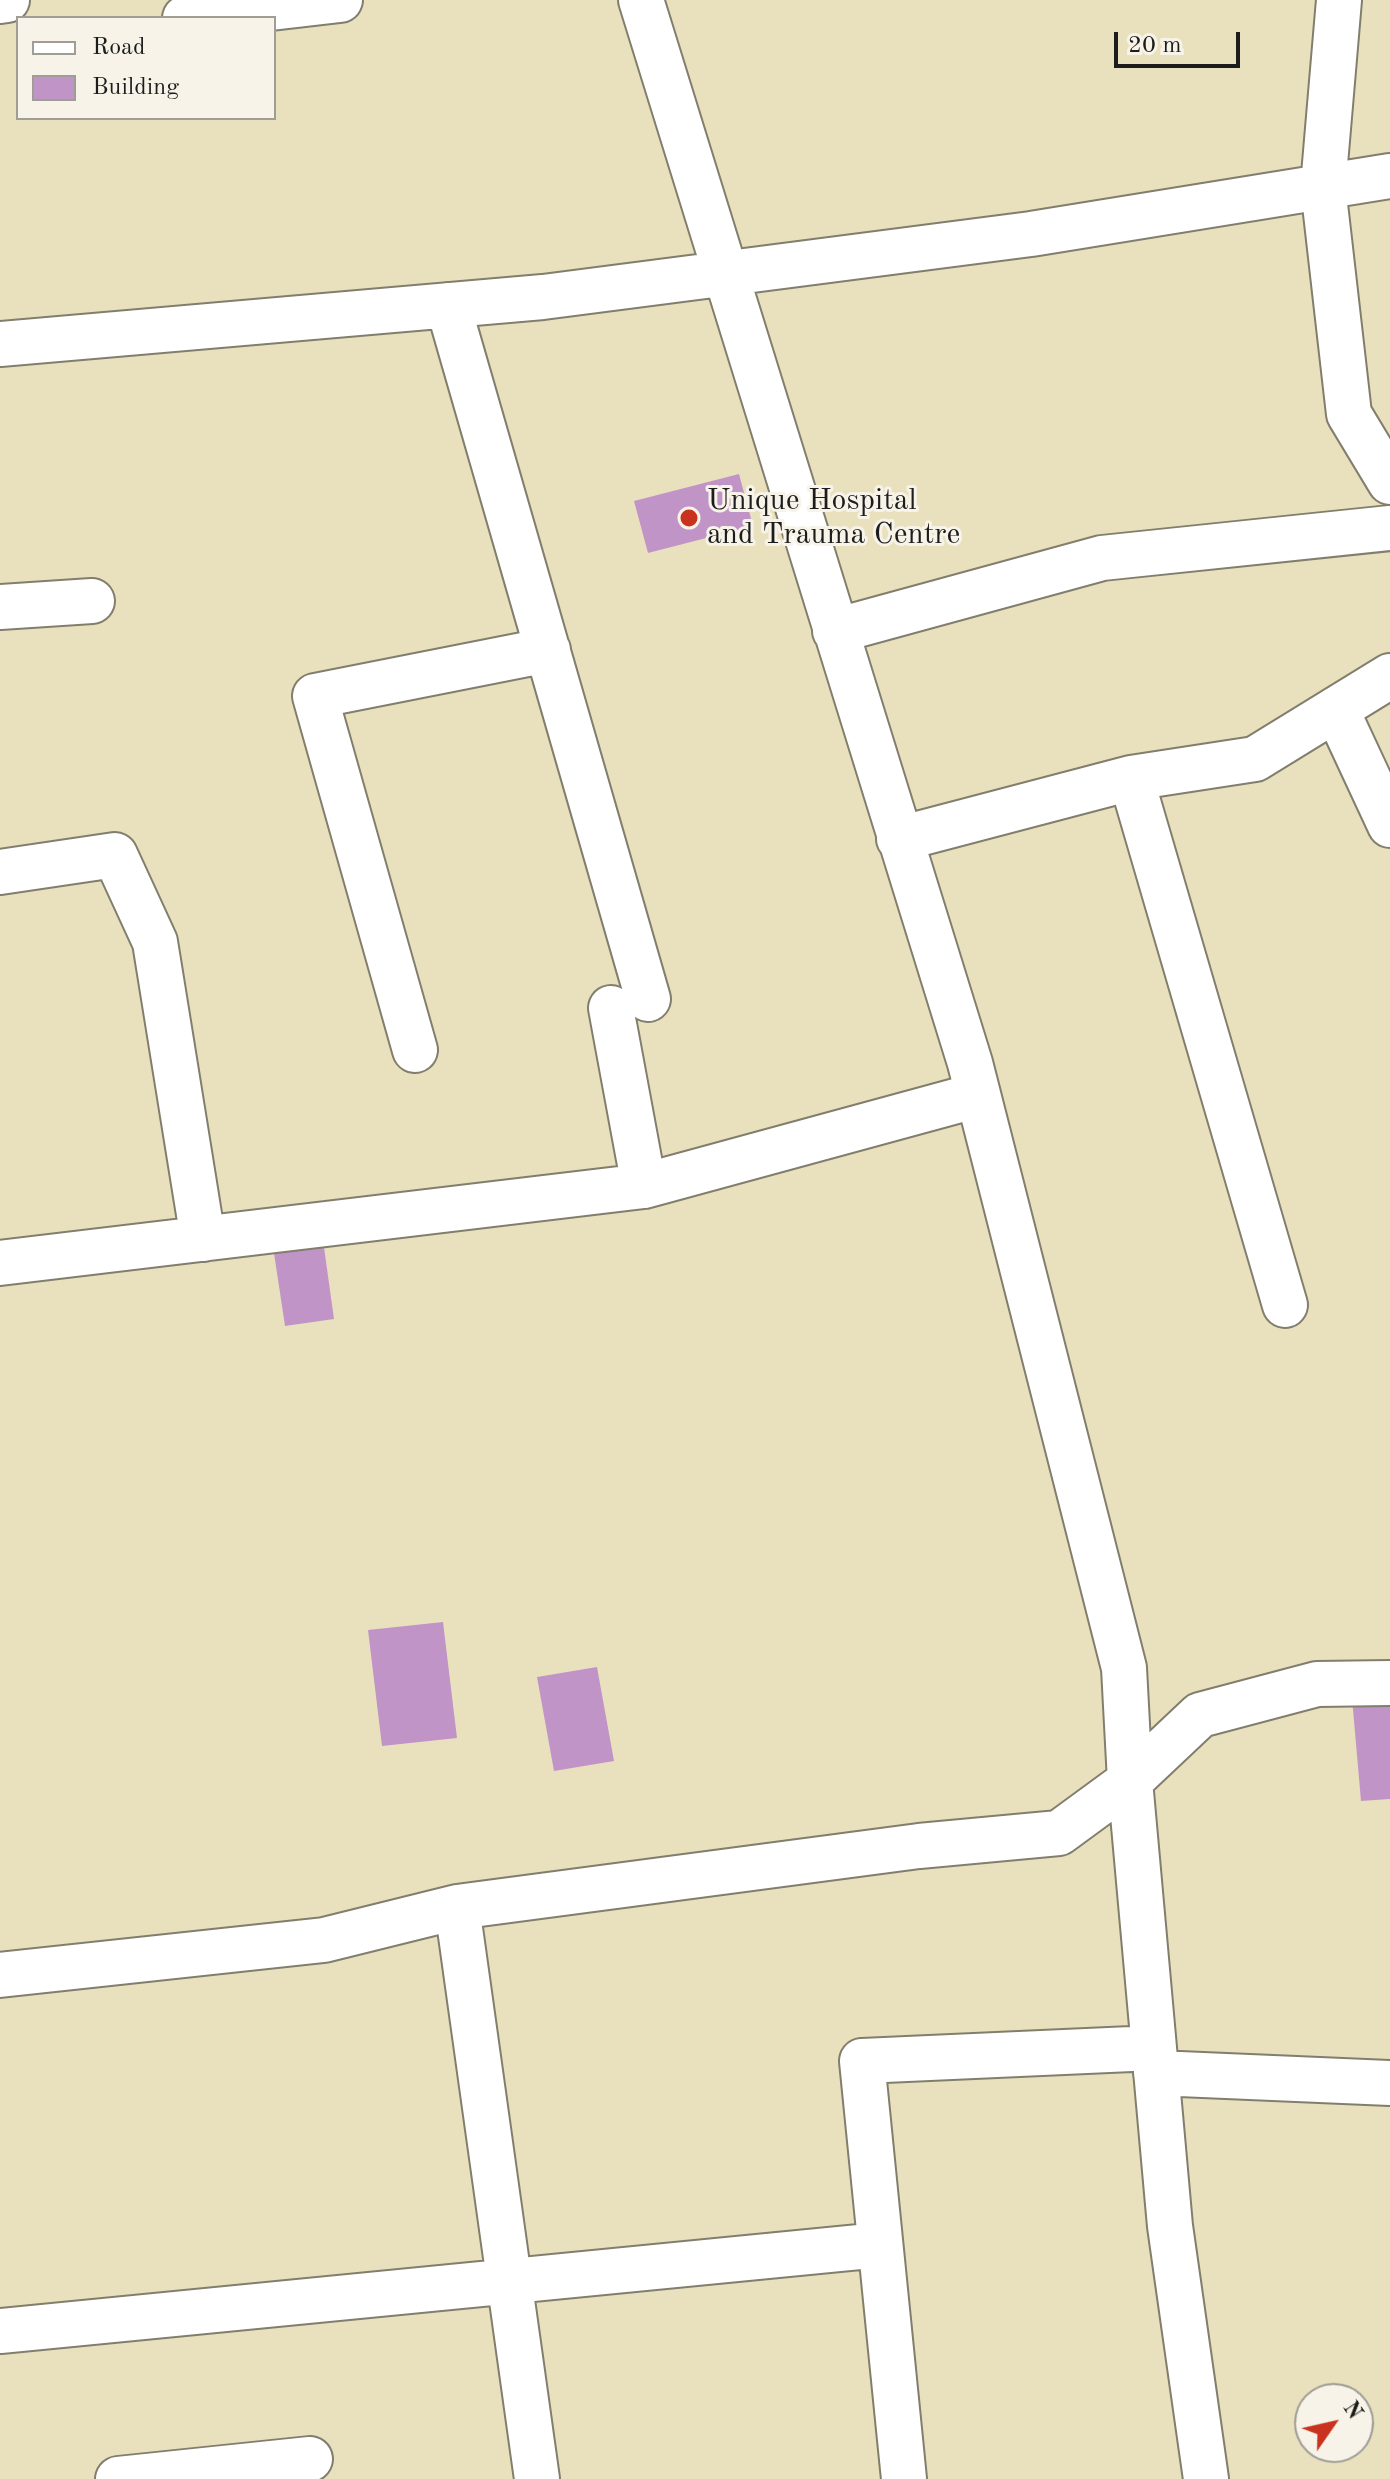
<!DOCTYPE html>
<html>
<head>
<meta charset="utf-8">
<style>
  body { margin:0 }
  #map { position:relative; width:1390px; height:2479px; overflow:hidden; background:#e9e1be; font-family:"Old Standard TT",serif }
  canvas { display:block }
  .legend { position:absolute; left:16px; top:16px; width:260px; height:104px; box-sizing:border-box; background:#f7f3e8; border:2px solid #9f9d96; margin:0; padding:10px 14px; list-style:none; font-size:24px; color:#1c1c1c }
  .legend li { display:flex; align-items:center; gap:16px; height:40px }
  .legend b { width:40px; border:2px solid #9f9d96 }
  .north { position:absolute; left:1294px; top:2383px; width:80px; height:80px; box-sizing:border-box; background:#f7f3e8; border:2px solid #9f9d96; border-radius:50%; rotate:56deg; font-size:22px; font-weight:700; line-height:32px; text-align:center; color:#1c1c1c }
  .north::after { content:''; display:block; margin:auto; width:28px; height:36px; background:#c8321e; clip-path:polygon(50% 0,100% 100%,50% 72%,0 100%) }
  .scale { position:absolute; left:1114px; top:32px; width:126px; height:36px; box-sizing:border-box; border:4px solid #1c1c1c; border-top:0; padding-left:10px; font-size:24px; line-height:28px; white-space:nowrap; color:#1c1c1c; -webkit-text-stroke:6px #f7f3e8; paint-order:stroke }
</style>
</head>
<body>
<div id="map">
<canvas width="1390" height="2479"></canvas>
<ul class="legend">
<li><b style="height:10px;background:#fff"></b>Road</li>
<li><b style="height:22px;background:#c194c8"></b>Building</li>
</ul>
<div class="north">N</div>
<div class="scale">20 m</div>
</div>
<script>
const g = document.querySelector('canvas').getContext('2d');
g.lineJoin = 'round';
function fill(path, color) {
  g.fillStyle = color;
  g.fill(path, 'evenodd');
}
function poly(rows) {
  const path = new Path2D();
  for (const r of rows) {
    path.moveTo(r[0], r[1]);
    for (let i = 2; i < r.length; i += 2) path.lineTo(r[i], r[i + 1]);
  }
  return path;
}
function strokePath(path, color, width, dash) {
  g.strokeStyle = color;
  g.lineWidth = width;
  g.lineCap = dash ? 'butt' : 'round';
  g.setLineDash(dash || []);
  g.stroke(path);
}
function write(font, color, halo, rows, align = 'center') {
  g.font = font + ' "Old Standard TT",serif';
  g.lineWidth = 6;
  g.setLineDash([]);
  g.textBaseline = 'middle';
  g.strokeStyle = halo;
  g.fillStyle = color;
  for (const [text, x, y, turn = 0] of rows) {
    g.save();
    g.translate(x, y);
    g.rotate((+turn || 0) * Math.PI / 180);
    g.textAlign = isNaN(turn) ? turn : align;
    if (halo) g.strokeText(text, 0, 0);
    g.fillText(text, 0, 0);
    g.restore();
  }
}
const building = poly([
  [739,474,753,526,648,553,634,501],
  [322,1233,334,1319,285,1326,272,1240],
  [443,1622,457,1738,382,1746,368,1630],
  [597,1667,614,1761,554,1771,537,1677],
  [1390,1695,1390,1799,1361,1801,1352,1698]
]);
const minor = poly([
  [641,0,970,1063,1124,1668,1130,1781,1170,2226,1206,2479],
  [1339,0,1323,187,1349,414,1390,482],
  [0,1,7,0],
  [185,18,340,0],
  [448,305,648,999],
  [0,344,543,297,1031,234,1390,176],
  [0,607,92,601],
  [835,631,1102,558,1390,528],
  [1336,709,1390,825],
  [1131,778,1285,1305],
  [899,839,1131,778,1255,759,1390,676],
  [0,872,115,855,155,942,203,1239],
  [611,1008,644,1186],
  [415,1050,315,696,548,650],
  [0,1263,644,1186,978,1095],
  [457,1907,537,2479],
  [0,1975,324,1940,457,1907,919,1846,1059,1833,1130,1781,1200,1715,1317,1684,1390,1683],
  [1156,2073,1390,2083],
  [0,2331,880,2245],
  [118,2479,310,2459],
  [904,2479,862,2061,1154,2048]
]);
const markers = [
  [689,518,10,"#c8321e"]
];
const poiNames = [
  ["Unique Hospital",707,501],
  ["and Trauma Centre",707,535]
];
fill(building, '#c194c8');
strokePath(minor, '#827e6d', 48);
strokePath(minor, '#fff', 44);
for (const [x, y, r, color] of markers) {
  const dot = new Path2D();
  dot.arc(x, y, r, 0, 2 * Math.PI);
  g.fillStyle = color;
  g.fill(dot);
  strokePath(dot, '#f7f3e8', 3);
}
write('30px', '#1c1c1c', '#f7f3e8', poiNames, 'left');
</script>
</body>
</html>
